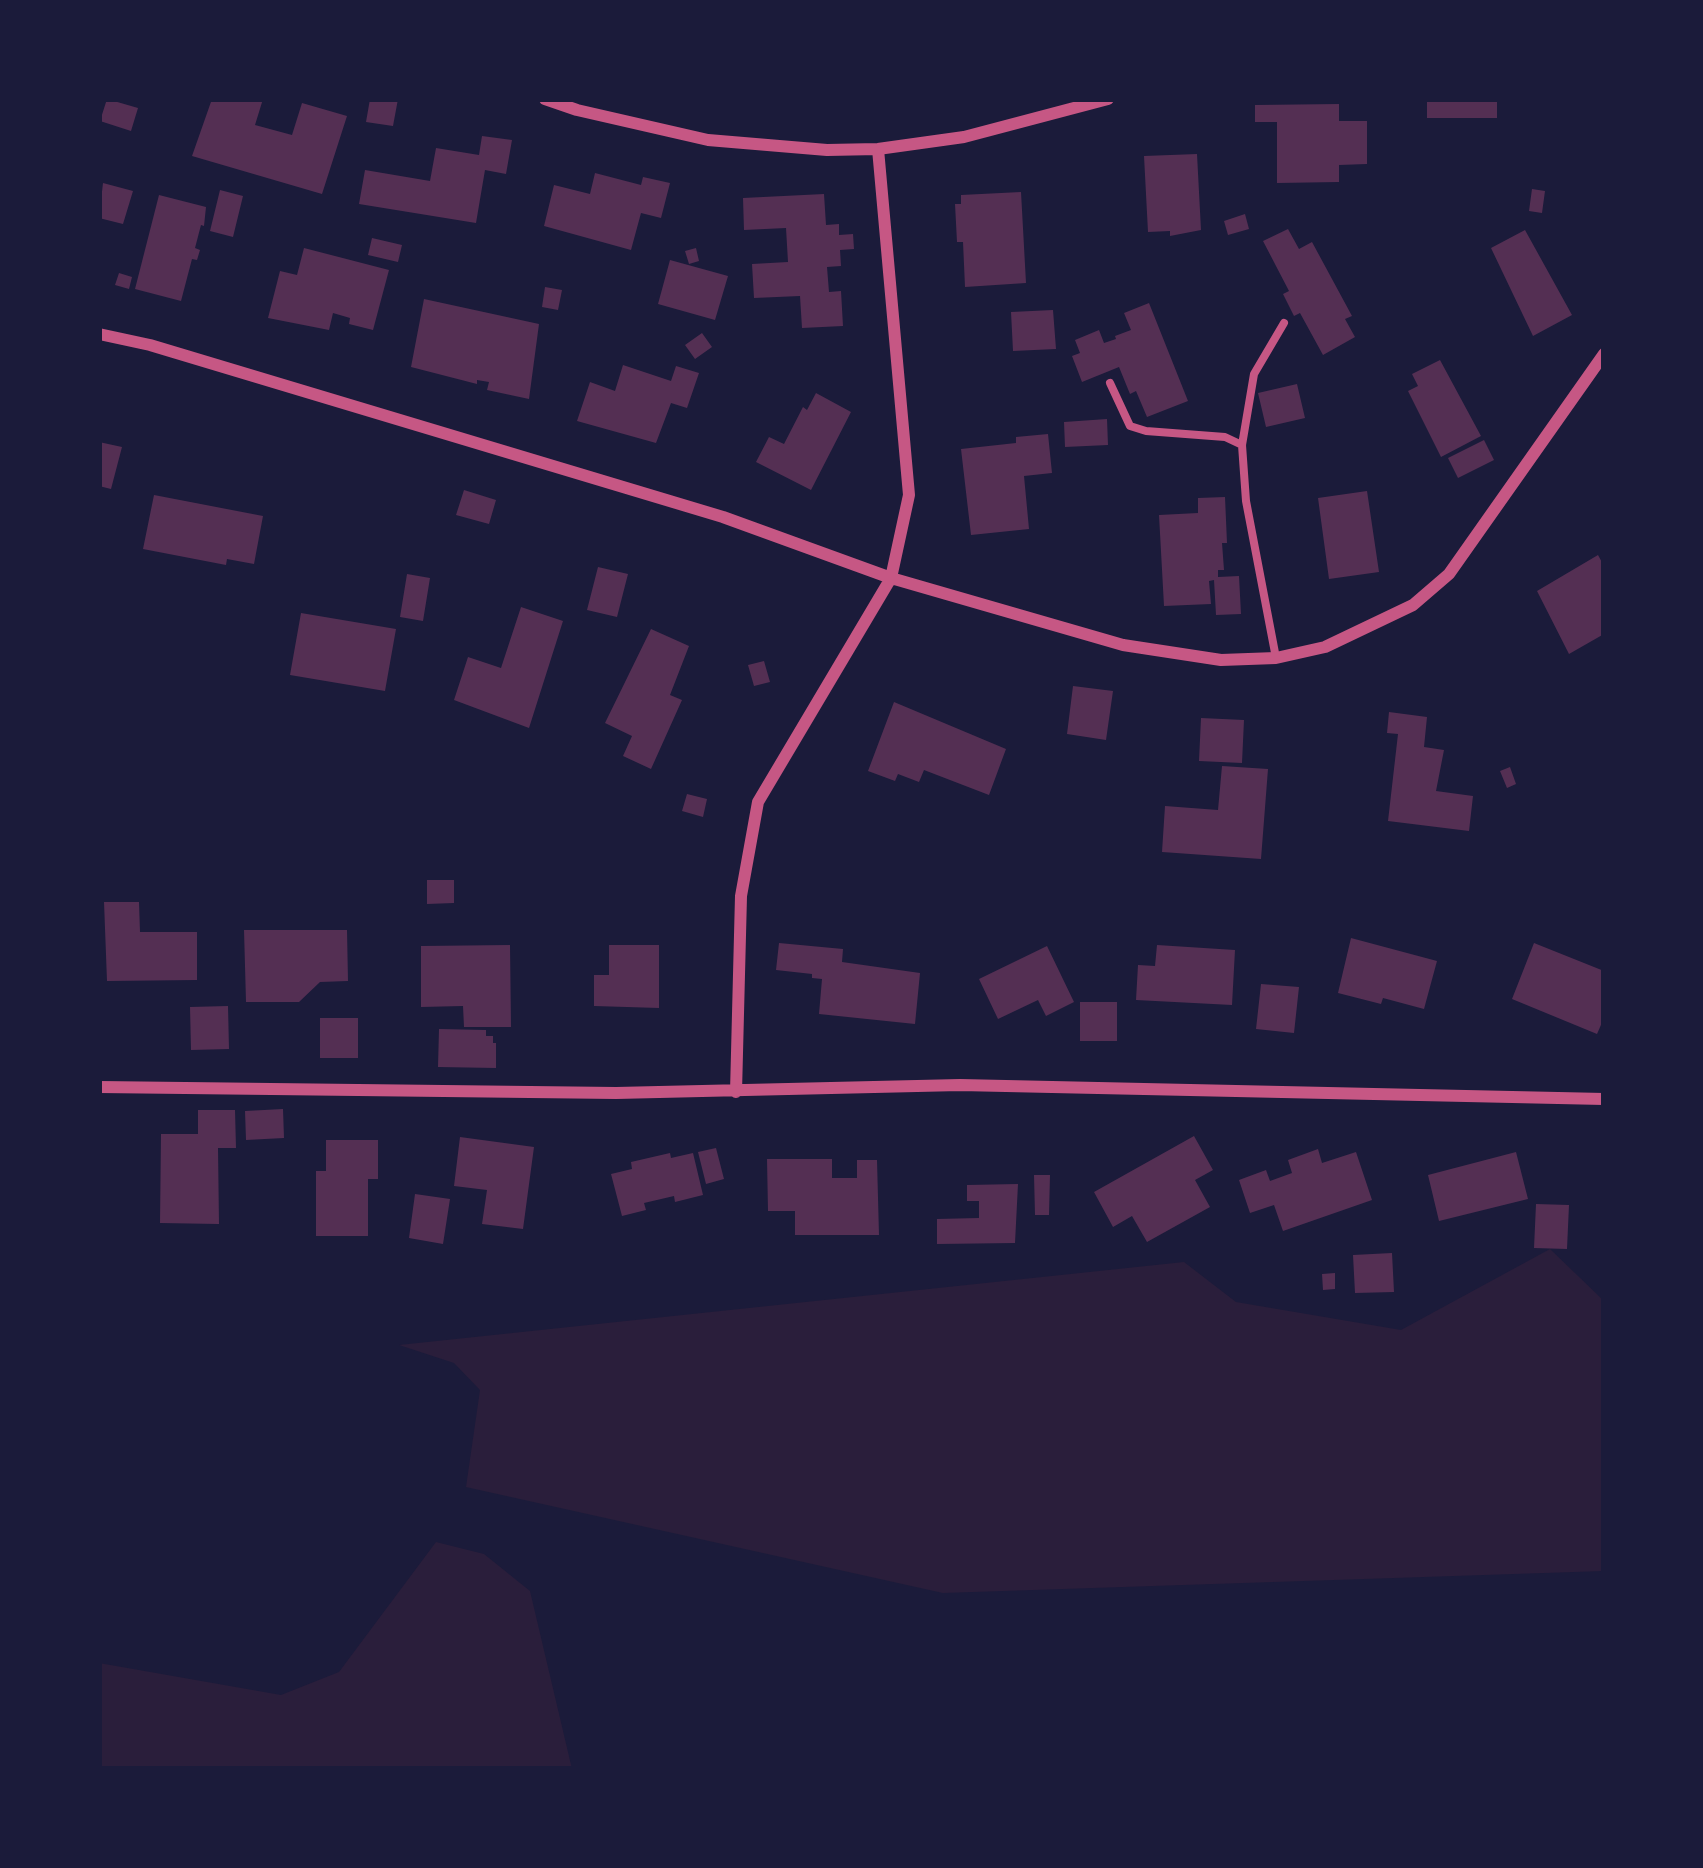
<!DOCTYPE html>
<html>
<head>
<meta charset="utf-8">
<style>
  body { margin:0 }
  #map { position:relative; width:1703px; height:1868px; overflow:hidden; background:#1b1b3a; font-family:Overpass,sans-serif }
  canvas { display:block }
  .frame { position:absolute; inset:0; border:102px solid #1b1b3a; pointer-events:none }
</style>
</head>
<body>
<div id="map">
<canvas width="1703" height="1868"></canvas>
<div class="frame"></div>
</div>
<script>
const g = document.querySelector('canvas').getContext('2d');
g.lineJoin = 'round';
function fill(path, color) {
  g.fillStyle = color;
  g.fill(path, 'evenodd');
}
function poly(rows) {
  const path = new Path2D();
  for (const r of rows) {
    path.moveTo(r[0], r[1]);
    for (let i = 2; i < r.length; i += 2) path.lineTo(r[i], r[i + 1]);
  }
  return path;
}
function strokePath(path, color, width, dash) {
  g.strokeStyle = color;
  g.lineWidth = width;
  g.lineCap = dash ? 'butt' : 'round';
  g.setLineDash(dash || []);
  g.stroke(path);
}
const green = poly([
  [1550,1249,1604,1301,1604,1571,943,1593,466,1487,480,1390,454,1363,399,1345,1184,1262,1236,1302,1401,1330],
  [436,1542,484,1554,530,1591,572,1769,99,1769,99,1663,281,1695,339,1672]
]);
const building = poly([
  [107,99,138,108,131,131,100,121],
  [212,99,263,99,255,125,292,135,302,103,347,116,322,194,192,156],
  [370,99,398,99,393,126,366,122],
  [1427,99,1497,99,1497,118,1427,118],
  [1339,104,1339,121,1367,121,1367,164,1339,165,1339,182,1277,183,1277,122,1255,122,1255,105],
  [482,136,512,140,506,174,485,170,476,223,359,204,365,170,430,181,436,148,479,155],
  [1197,154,1201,230,1170,236,1170,231,1148,232,1144,156],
  [595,173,641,185,643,177,670,183,661,218,641,213,631,250,544,226,554,185,590,194],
  [103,183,133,191,123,224,99,218],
  [1532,189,1545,191,1542,213,1529,211],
  [220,190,243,196,233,237,210,231],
  [1021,192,1026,283,965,287,963,242,957,242,955,204,961,204,961,195],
  [824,194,826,225,839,224,839,235,853,234,854,249,840,250,841,266,827,267,829,292,841,291,843,326,802,328,800,296,754,298,752,264,788,262,786,228,744,230,743,198],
  [159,195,206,207,204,226,201,225,195,248,200,250,197,260,192,259,181,301,135,289],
  [1245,214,1249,229,1228,235,1224,221],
  [1288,229,1299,249,1312,242,1352,316,1345,319,1355,337,1323,355,1300,313,1294,316,1283,294,1289,291,1263,241],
  [1525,230,1572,315,1533,336,1491,248],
  [372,238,402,245,398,262,368,255],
  [304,248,389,270,373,330,349,324,350,318,333,313,329,330,268,318,280,271,297,275],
  [696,248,699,261,689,264,685,251],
  [670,260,728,276,715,320,658,304],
  [119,273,132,277,129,289,115,285],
  [545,287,562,290,558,310,542,307],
  [424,299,539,324,529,399,487,390,489,382,477,380,477,384,411,367],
  [1149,303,1188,401,1147,417,1136,391,1130,394,1119,367,1082,382,1072,356,1080,353,1075,340,1099,330,1104,343,1116,339,1115,336,1131,330,1124,313],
  [1053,310,1056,349,1013,351,1011,312],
  [702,333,712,347,695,359,685,345],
  [1440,360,1481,436,1441,457,1408,391,1418,386,1412,374],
  [623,365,671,381,676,366,699,373,687,408,671,403,656,443,577,421,590,382,615,391],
  [1297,384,1305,418,1266,427,1258,393],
  [816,393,851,412,811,490,756,462,769,437,784,444,803,407,807,410],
  [1107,419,1108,445,1065,447,1064,422],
  [1048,434,1052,473,1024,476,1029,529,971,535,961,449,1016,443,1016,437],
  [1484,440,1494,460,1458,478,1448,458],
  [99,442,122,447,111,489,99,486],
  [464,490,496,500,489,524,456,515],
  [1367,491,1379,572,1329,579,1318,498],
  [154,495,263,516,254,564,227,559,226,565,143,549],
  [1225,497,1227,543,1222,543,1224,570,1218,570,1218,577,1239,576,1241,614,1216,615,1214,580,1209,581,1211,604,1164,606,1159,515,1198,513,1198,498],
  [1598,555,1604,566,1604,634,1569,654,1537,591],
  [598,567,628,574,617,617,587,610],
  [407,574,430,578,423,621,400,617],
  [521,607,563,621,529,728,454,700,468,657,501,668],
  [301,613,396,629,385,691,290,675],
  [651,629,689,646,670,695,682,700,651,769,623,756,632,736,605,723],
  [764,661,770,682,754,686,748,665],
  [1073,686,1113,691,1106,740,1067,734],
  [894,702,1006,749,989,795,924,770,919,782,898,774,895,781,868,771],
  [1389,712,1427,717,1424,747,1444,750,1436,791,1473,796,1469,831,1388,821,1398,734,1387,733],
  [1201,718,1244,720,1242,763,1199,761],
  [1222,766,1268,769,1261,859,1162,852,1165,806,1218,810],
  [1510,767,1516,784,1507,788,1500,771],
  [687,794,707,799,703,817,682,811],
  [427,880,454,880,454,903,427,904],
  [104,902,139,902,140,932,197,932,197,980,107,981],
  [244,930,347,930,348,981,320,982,299,1002,246,1002],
  [1351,938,1437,961,1424,1009,1383,998,1381,1004,1338,993],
  [779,943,843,949,842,962,920,973,915,1024,819,1014,822,979,812,978,812,974,776,970],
  [1534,943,1604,971,1604,1018,1597,1034,1512,999],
  [510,945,511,1027,464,1027,463,1006,421,1007,421,946],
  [609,945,659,945,659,1008,594,1006,594,975,609,975],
  [1157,945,1235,950,1232,1005,1136,1000,1138,965,1155,966],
  [1047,946,1074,1002,1046,1016,1038,1000,998,1019,979,979],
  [1261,984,1299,987,1294,1033,1256,1029],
  [1080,1002,1117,1002,1117,1041,1080,1041],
  [228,1006,229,1049,191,1050,190,1007],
  [320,1018,358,1018,358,1058,320,1058],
  [439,1029,486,1030,486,1036,493,1036,493,1043,496,1043,496,1068,438,1067],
  [283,1109,284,1138,246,1140,245,1111],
  [198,1110,235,1110,236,1148,218,1148,219,1224,160,1223,161,1134,198,1134],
  [1194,1136,1213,1170,1195,1180,1210,1207,1147,1242,1132,1216,1113,1227,1094,1192],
  [460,1137,534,1147,523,1229,482,1224,487,1190,454,1186],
  [326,1140,378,1140,378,1179,368,1179,368,1236,316,1236,316,1171,326,1171],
  [716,1148,724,1179,706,1184,698,1152],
  [1318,1149,1322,1163,1356,1152,1372,1200,1283,1231,1274,1205,1250,1213,1239,1180,1266,1170,1270,1181,1292,1173,1288,1160],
  [1516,1152,1528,1199,1439,1221,1428,1175],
  [670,1153,671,1158,693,1153,703,1195,675,1202,674,1196,644,1203,646,1210,622,1216,611,1174,632,1169,631,1162],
  [767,1159,832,1159,832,1178,857,1178,857,1160,877,1160,879,1235,795,1235,795,1211,768,1211],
  [1034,1175,1050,1175,1049,1215,1035,1215],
  [1018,1184,1015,1243,937,1244,937,1219,979,1218,979,1201,967,1201,967,1185],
  [415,1194,450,1199,443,1244,409,1238],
  [1536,1204,1569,1205,1567,1249,1534,1248],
  [1392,1253,1394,1292,1355,1293,1353,1255],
  [1335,1273,1335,1289,1323,1290,1322,1274]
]);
const service = poly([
  [1110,383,1130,426,1146,431,1225,437,1242,445],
  [1276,658,1246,501,1242,445,1254,374,1284,323]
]);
const minor = poly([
  [545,99,577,110,708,140,827,150,878,149,964,137,1108,99],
  [99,334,150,345,723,517,891,578,1123,645,1221,660,1276,658,1325,647,1413,605,1449,574,1604,354],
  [99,1087,616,1093,960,1085,1604,1099],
  [736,1092,741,896,758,802,891,578,909,495,878,149]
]);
fill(green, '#2a1e3b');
fill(building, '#542f53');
strokePath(service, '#c65784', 8);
strokePath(minor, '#c65784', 12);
</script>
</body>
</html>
